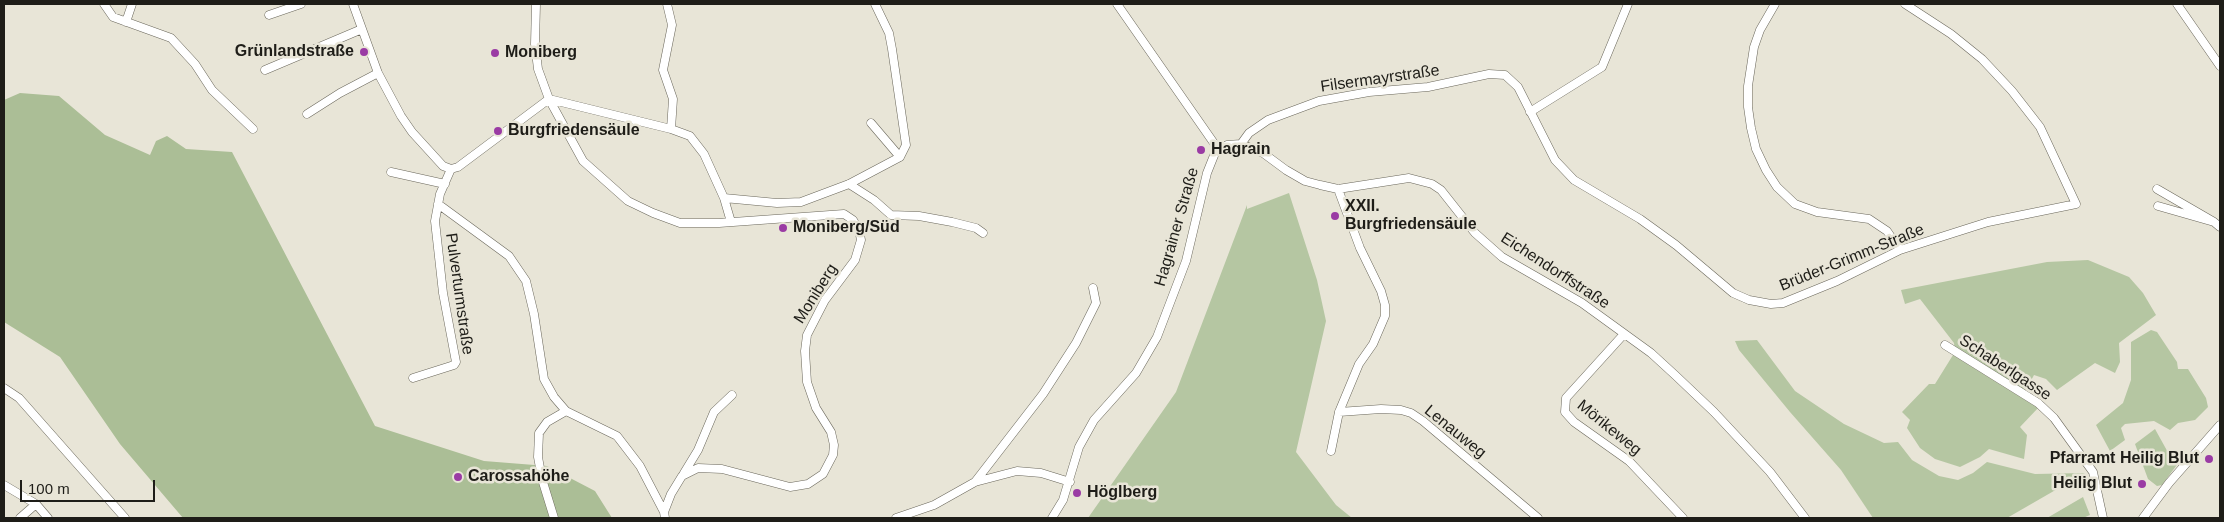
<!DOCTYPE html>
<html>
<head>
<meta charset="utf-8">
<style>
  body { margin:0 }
  #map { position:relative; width:2224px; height:522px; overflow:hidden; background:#e8e5d7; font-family:Arial,sans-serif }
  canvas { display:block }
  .frame { position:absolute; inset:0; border:5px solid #1e1d18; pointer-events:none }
  .scale { position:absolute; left:20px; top:480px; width:135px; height:22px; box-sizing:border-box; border:2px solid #1e1d18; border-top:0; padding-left:6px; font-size:15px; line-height:18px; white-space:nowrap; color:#1e1d18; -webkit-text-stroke:4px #e8e5d7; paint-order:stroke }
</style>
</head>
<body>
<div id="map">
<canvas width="2224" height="522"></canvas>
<div class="frame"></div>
<div class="scale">100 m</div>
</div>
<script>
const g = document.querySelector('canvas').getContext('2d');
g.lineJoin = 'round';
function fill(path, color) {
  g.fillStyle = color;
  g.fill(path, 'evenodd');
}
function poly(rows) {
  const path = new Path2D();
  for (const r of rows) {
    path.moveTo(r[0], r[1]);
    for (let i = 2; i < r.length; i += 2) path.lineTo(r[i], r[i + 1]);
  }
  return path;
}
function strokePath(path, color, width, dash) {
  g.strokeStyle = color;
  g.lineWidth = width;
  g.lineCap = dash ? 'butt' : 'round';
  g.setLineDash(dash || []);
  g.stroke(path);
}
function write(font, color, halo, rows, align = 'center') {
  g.font = font + ' Arial,sans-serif';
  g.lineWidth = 5;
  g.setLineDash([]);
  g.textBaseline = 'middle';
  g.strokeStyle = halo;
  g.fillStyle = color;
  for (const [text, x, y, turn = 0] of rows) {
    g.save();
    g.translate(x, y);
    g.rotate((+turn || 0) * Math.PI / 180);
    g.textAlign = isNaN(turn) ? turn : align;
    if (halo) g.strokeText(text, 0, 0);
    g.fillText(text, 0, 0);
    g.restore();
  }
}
const green = poly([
  [1289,193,1317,280,1326,321,1296,452,1336,505,1352,518,1088,518,1176,392,1247,205,1247,209],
  [2088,260,2129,277,2143,293,2156,315,2119,343,2120,362,2115,373,2095,363,2057,390,2046,379,2034,375,2025,392,1997,373,1955,350,1954,343,1920,299,1905,304,1901,290,2047,262],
  [2151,330,2157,332,2177,362,2178,369,2188,369,2206,398,2208,407,2195,420,2178,423,2170,430,2154,421,2125,424,2121,428,2125,440,2110,451,2096,425,2123,403,2131,380,2131,342],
  [1757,340,1795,391,1844,424,1884,443,1898,442,1912,460,1939,476,1958,480,1973,473,1987,462,2035,474,2085,473,2007,518,1873,518,1841,470,1790,412,1739,350,1735,341],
  [1953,355,2038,408,2020,427,2027,435,2024,459,1989,449,1980,457,1960,467,1935,459,1920,448,1907,428,1910,420,1902,412,1929,384,1935,384],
  [2155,429,2170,456,2173,454,2179,462,2162,485,2157,486,2148,479,2135,444],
  [2083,497,2090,515,2083,518,2047,518]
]);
const forest = poly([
  [20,93,59,96,105,135,150,155,156,141,167,136,186,149,232,152,375,426,484,461,547,466,595,491,612,518,183,518,120,444,60,357,4,322,4,100]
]);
const street = poly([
  [104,4,113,17,171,38,195,64,212,90,253,129],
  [353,4,378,73,401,116,412,132,443,166,451,169],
  [536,4,535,44,538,69,549,99,583,161,628,201,653,213,680,223,719,223,844,214,853,220,859,230,861,240,855,260,825,300,807,335,805,351,807,382,816,408,831,432,834,445,833,455,823,474,808,484,790,487,722,469,698,468,682,476,671,494,664,512],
  [667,4,672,25,663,70,673,99,671,129,690,136,704,154,724,198,731,222],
  [1117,4,1218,149],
  [1775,4,1760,30,1754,47,1748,86,1748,107,1751,128,1756,149,1766,170,1777,187,1795,204,1817,212,1869,219,1887,231,1900,250],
  [2177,4,2220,66],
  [269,15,301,4],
  [126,22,132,4],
  [265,70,362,29],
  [1530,112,1602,67,1628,4],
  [307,114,340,93,378,73],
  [871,123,900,157],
  [1241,144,1249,133,1268,120,1319,101,1369,92,1428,87,1489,74,1505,75,1518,87,1555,160,1574,180,1640,219,1676,245,1733,293,1749,300,1771,304,1783,303,1837,281,1900,250,1988,222,2076,204,2040,127,2012,91,1982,59,1951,34,1905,4],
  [451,169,458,167,549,99,671,129],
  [391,172,445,184],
  [849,184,874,200,891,215,919,216,952,222,976,228,983,233],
  [2157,189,2214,222],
  [724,198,777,203,801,202,849,184,900,157,906,145,892,49,889,33,875,4],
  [438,204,509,256,526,281,534,314,544,379,554,397,566,411,617,436,640,466,664,512,665,518],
  [2158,206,2214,222,2220,227],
  [1624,334,1566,398,1565,412,1574,422,1629,461,1683,518],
  [1945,345,2038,403,2054,418,2093,472,2103,518],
  [413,378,454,365,456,362,443,293,435,221,440,194,451,169],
  [4,388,19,398,125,518],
  [1339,412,1381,409,1401,410,1411,413,1423,421,1538,518],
  [1331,451,1339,412,1359,364,1373,344,1385,316,1385,305,1381,291,1360,248,1338,189],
  [684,473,698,450,714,412,732,395],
  [975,482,1043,394,1076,343,1096,303,1093,288],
  [4,485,36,504,48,518],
  [20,518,36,504],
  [554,518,542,479,538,457,539,433,547,422,566,411],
  [896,518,934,505,975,482,1017,471,1041,473,1070,482],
  [1052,518,1063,500,1079,447,1094,420,1136,373,1157,337,1186,261,1207,173,1215,153,1227,145,1241,144,1263,153,1286,170,1305,181,1320,185,1338,189,1409,178,1432,184,1441,190,1475,233,1502,257,1582,303,1651,353,1675,375,1714,412,1770,472,1805,518],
  [2143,518,2169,483,2220,425]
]);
const markers = [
  [364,52,5,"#9a3ba4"],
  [495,53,5,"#9a3ba4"],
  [498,131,5,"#9a3ba4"],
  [1201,150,5,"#9a3ba4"],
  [1335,216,5,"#9a3ba4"],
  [783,228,5,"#9a3ba4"],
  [2209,459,5,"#9a3ba4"],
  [458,477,5,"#9a3ba4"],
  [2142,484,5,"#9a3ba4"],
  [1077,493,5,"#9a3ba4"]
];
const poiNames = [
  ["Grünlandstraße",354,52,"right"],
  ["Moniberg",505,53],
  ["Burgfriedensäule",508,131],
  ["Hagrain",1211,150],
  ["XXII.",1345,207],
  ["Burgfriedensäule",1345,225],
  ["Moniberg/Süd",793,228],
  ["Pfarramt Heilig Blut",2199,459,"right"],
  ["Carossahöhe",468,477],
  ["Heilig Blut",2132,484,"right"],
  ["Höglberg",1087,493]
];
const streetNames = [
  ["Filsermayrstraße",1380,79,-8],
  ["Hagrainer Straße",1177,227,-74],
  ["Brüder-Grimm-Straße",1852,258,-22],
  ["Eichendorffstraße",1555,271,33],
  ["Pulverturmstraße",459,294,82],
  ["Moniberg",816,294,-58],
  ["Schaberlgasse",2005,368,33],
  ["Mörikeweg",1609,428,39],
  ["Lenauweg",1455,432,39]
];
fill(green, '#b5c6a2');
fill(forest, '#abbe96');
strokePath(street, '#6a675b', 9);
strokePath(street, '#fff', 8);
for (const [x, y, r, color] of markers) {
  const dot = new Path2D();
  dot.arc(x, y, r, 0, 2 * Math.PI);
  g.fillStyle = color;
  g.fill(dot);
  strokePath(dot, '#e8e5d7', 2);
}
write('bold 16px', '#1e1d18', '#e8e5d7', poiNames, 'left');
write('16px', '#1e1d18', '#e8e5d7', streetNames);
</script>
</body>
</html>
